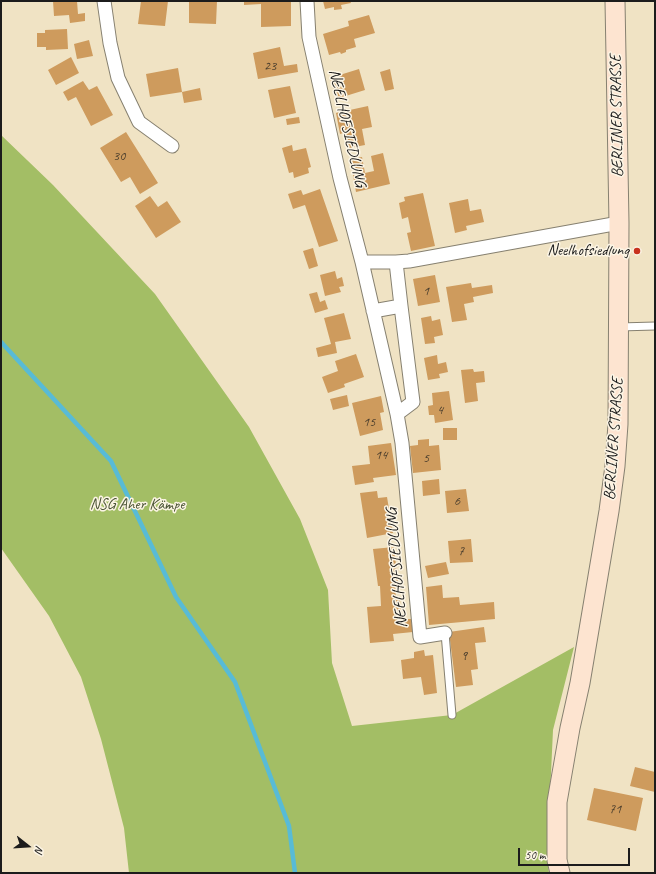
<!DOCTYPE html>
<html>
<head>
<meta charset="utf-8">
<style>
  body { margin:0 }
  #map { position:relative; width:656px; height:874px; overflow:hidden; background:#f0e3c4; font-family:Caveat,sans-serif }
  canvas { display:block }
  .frame { position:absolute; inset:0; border:2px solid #1c1c1c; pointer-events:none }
  .north { position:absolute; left:8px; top:826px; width:40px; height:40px; -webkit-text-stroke:3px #fcf5e5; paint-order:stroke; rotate:107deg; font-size:11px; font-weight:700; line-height:16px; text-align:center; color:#1c1c1c }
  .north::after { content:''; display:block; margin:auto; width:14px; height:18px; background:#1c1c1c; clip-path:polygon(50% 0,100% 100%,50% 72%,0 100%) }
  .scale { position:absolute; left:518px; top:848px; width:112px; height:18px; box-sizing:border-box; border:2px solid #1c1c1c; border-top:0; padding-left:5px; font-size:12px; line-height:14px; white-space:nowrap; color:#1c1c1c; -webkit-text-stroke:3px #fcf5e5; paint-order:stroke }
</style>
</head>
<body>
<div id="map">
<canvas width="656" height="874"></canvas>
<div class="frame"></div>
<div class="north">N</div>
<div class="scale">50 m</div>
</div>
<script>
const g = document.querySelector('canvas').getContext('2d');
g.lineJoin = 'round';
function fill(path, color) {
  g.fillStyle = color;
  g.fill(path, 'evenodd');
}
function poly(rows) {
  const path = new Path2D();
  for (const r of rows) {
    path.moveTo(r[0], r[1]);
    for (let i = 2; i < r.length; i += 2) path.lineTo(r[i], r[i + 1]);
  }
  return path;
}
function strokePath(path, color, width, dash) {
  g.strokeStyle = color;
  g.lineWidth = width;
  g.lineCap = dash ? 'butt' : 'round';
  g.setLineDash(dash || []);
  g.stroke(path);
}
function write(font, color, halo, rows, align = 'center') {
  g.font = font + ' Caveat,sans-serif';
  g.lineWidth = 3;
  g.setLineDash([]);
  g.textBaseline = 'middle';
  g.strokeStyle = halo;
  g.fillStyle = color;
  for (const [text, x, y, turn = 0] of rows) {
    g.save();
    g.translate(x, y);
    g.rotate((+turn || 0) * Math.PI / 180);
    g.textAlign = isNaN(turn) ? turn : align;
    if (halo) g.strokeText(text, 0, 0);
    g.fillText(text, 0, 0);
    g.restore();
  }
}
const green = poly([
  [1,135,53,185,155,294,249,427,300,519,328,590,332,663,352,726,452,715,574,647,553,730,547,859,549,873,129,873,124,828,101,739,81,677,49,616,1,548]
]);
const stream = poly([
  [1,342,111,461,176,597,235,682,289,826,295,873]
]);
const building = poly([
  [53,1,77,1,78,14,85,13,85,21,70,23,69,15,54,16],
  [141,1,168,1,165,26,138,24],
  [189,1,217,1,216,24,189,23],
  [244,1,291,1,291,26,261,27,261,4,244,5],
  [323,1,350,1,351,3,341,5,342,9,334,10,334,7,325,9],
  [369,15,375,33,354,39,356,47,346,50,346,52,341,54,340,52,329,55,323,34,349,26,348,21],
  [67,29,68,49,46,50,46,47,37,47,37,33,45,33,45,30],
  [89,40,93,56,77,59,74,44],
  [280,47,284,66,297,64,298,72,258,79,253,53],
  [71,57,79,73,56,85,48,70],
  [178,68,182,92,200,88,202,100,184,103,182,92,150,97,146,74],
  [359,69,365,90,336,99,330,78],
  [390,69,394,89,385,91,380,72],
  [83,81,89,90,97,86,113,115,91,126,76,97,68,101,63,92],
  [290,86,296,113,274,118,268,90],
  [368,106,372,127,362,129,365,145,349,148,346,132,340,134,336,113],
  [299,117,300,123,287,125,286,119],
  [126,132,158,183,140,194,130,177,121,182,100,148],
  [292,145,293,151,306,148,311,167,308,168,309,173,294,178,293,172,289,173,282,148],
  [383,153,390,184,356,192,353,175,355,175,351,159,362,157,365,173,374,171,371,156],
  [320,189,338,241,319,247,305,205,293,209,288,194,301,190,303,195],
  [423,193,435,246,411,251,407,233,411,232,408,217,402,219,399,203,405,201,404,197],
  [150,196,158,207,167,201,181,222,156,238,135,206],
  [468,199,470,211,481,209,484,222,466,226,467,230,455,233,449,203],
  [313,248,318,266,309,269,303,251],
  [335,271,337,279,342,277,344,286,339,287,341,292,325,296,320,275],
  [435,275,440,302,418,306,413,279],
  [471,283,472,288,492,285,493,293,473,297,474,302,464,304,467,320,452,322,446,287],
  [317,292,320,302,325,300,328,309,315,313,309,294],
  [344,313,351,339,335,342,337,353,318,357,316,348,331,344,324,318],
  [431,316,432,321,440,319,443,335,434,337,435,343,425,344,421,318],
  [356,354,364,377,344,384,345,387,328,393,322,377,338,371,335,361],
  [437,355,438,364,446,362,448,372,439,374,440,378,428,380,424,358],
  [473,369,474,372,484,371,485,382,476,383,478,401,465,403,461,370],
  [449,391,453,420,435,423,434,415,429,415,428,406,433,405,432,393],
  [347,395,349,406,333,410,330,399],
  [381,396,384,412,380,413,383,430,360,436,352,403],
  [443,428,457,428,457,440,443,440],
  [429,439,429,446,439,445,441,470,413,473,410,446,418,445,418,440],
  [391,443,396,475,373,478,374,482,355,485,352,466,370,464,368,446],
  [439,479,440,494,423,496,422,481],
  [466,489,469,511,447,513,445,491],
  [377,491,378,498,387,497,393,533,367,538,360,493],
  [471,539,473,562,450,563,448,541],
  [394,547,398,584,395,584,396,600,400,600,402,619,411,619,413,632,393,634,394,641,370,643,367,607,381,606,380,586,378,586,373,549],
  [446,562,449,574,428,578,425,566],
  [442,585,443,598,459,597,460,605,494,602,495,619,429,625,426,587],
  [484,627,486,642,475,643,478,669,471,670,473,685,456,687,449,632],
  [424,650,425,656,433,655,437,693,424,695,421,677,403,679,401,660,414,658,414,652],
  [635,767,655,772,655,792,630,786],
  [594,788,643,798,636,831,587,820]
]);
const service = poly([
  [619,327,655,326],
  [445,633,452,715]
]);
const minor = poly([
  [104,1,110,43,118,78,139,122,172,146],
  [307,1,309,37,340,178,362,262],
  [396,262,401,306,413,402,397,414,402,443,420,637,445,633],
  [373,311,401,306],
  [397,414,362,262,396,262,409,261,619,223]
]);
const secondary = poly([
  [560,873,557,860,557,802,570,728,580,683,609,511,615,466,618,424,619,223,615,1]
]);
const markers = [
  [637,251,4,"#c8321e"]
];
const numberNames = [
  ["23",270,66],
  ["30",119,156],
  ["1",426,291],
  ["4",440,410],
  ["15",369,422],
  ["14",381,455],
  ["5",426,458],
  ["6",457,501],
  ["7",461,551],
  ["9",464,656],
  ["71",615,809]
];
const streetNames = [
  ["BERLINER STRASSE",617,116,-91],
  ["NEELHOFSIEDLUNG",347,128,77],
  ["BERLINER STRASSE",614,439,-86],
  ["NEELHOFSIEDLUNG",397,568,-95]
];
const poiNames = [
  ["Neelhofsiedlung",629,251]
];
const parkNames = [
  ["NSG Aher Kämpe",137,505]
];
fill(green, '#a3be65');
strokePath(stream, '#58bbd6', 4.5);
fill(building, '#ce9b5d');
strokePath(service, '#868070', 9);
strokePath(minor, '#868070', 15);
strokePath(secondary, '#868070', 21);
strokePath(service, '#fff', 7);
strokePath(minor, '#fff', 13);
strokePath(secondary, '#fde4d0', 19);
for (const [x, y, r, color] of markers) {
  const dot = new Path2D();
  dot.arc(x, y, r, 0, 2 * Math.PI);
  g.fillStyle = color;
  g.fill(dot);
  strokePath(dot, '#fcf5e5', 1.5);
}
write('14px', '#483c2c', null, numberNames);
write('16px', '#1c1c1c', '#fcf5e5', streetNames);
write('16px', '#1c1c1c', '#fcf5e5', poiNames, 'right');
write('16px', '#4b5536', '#fcf5e5', parkNames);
</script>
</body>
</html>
